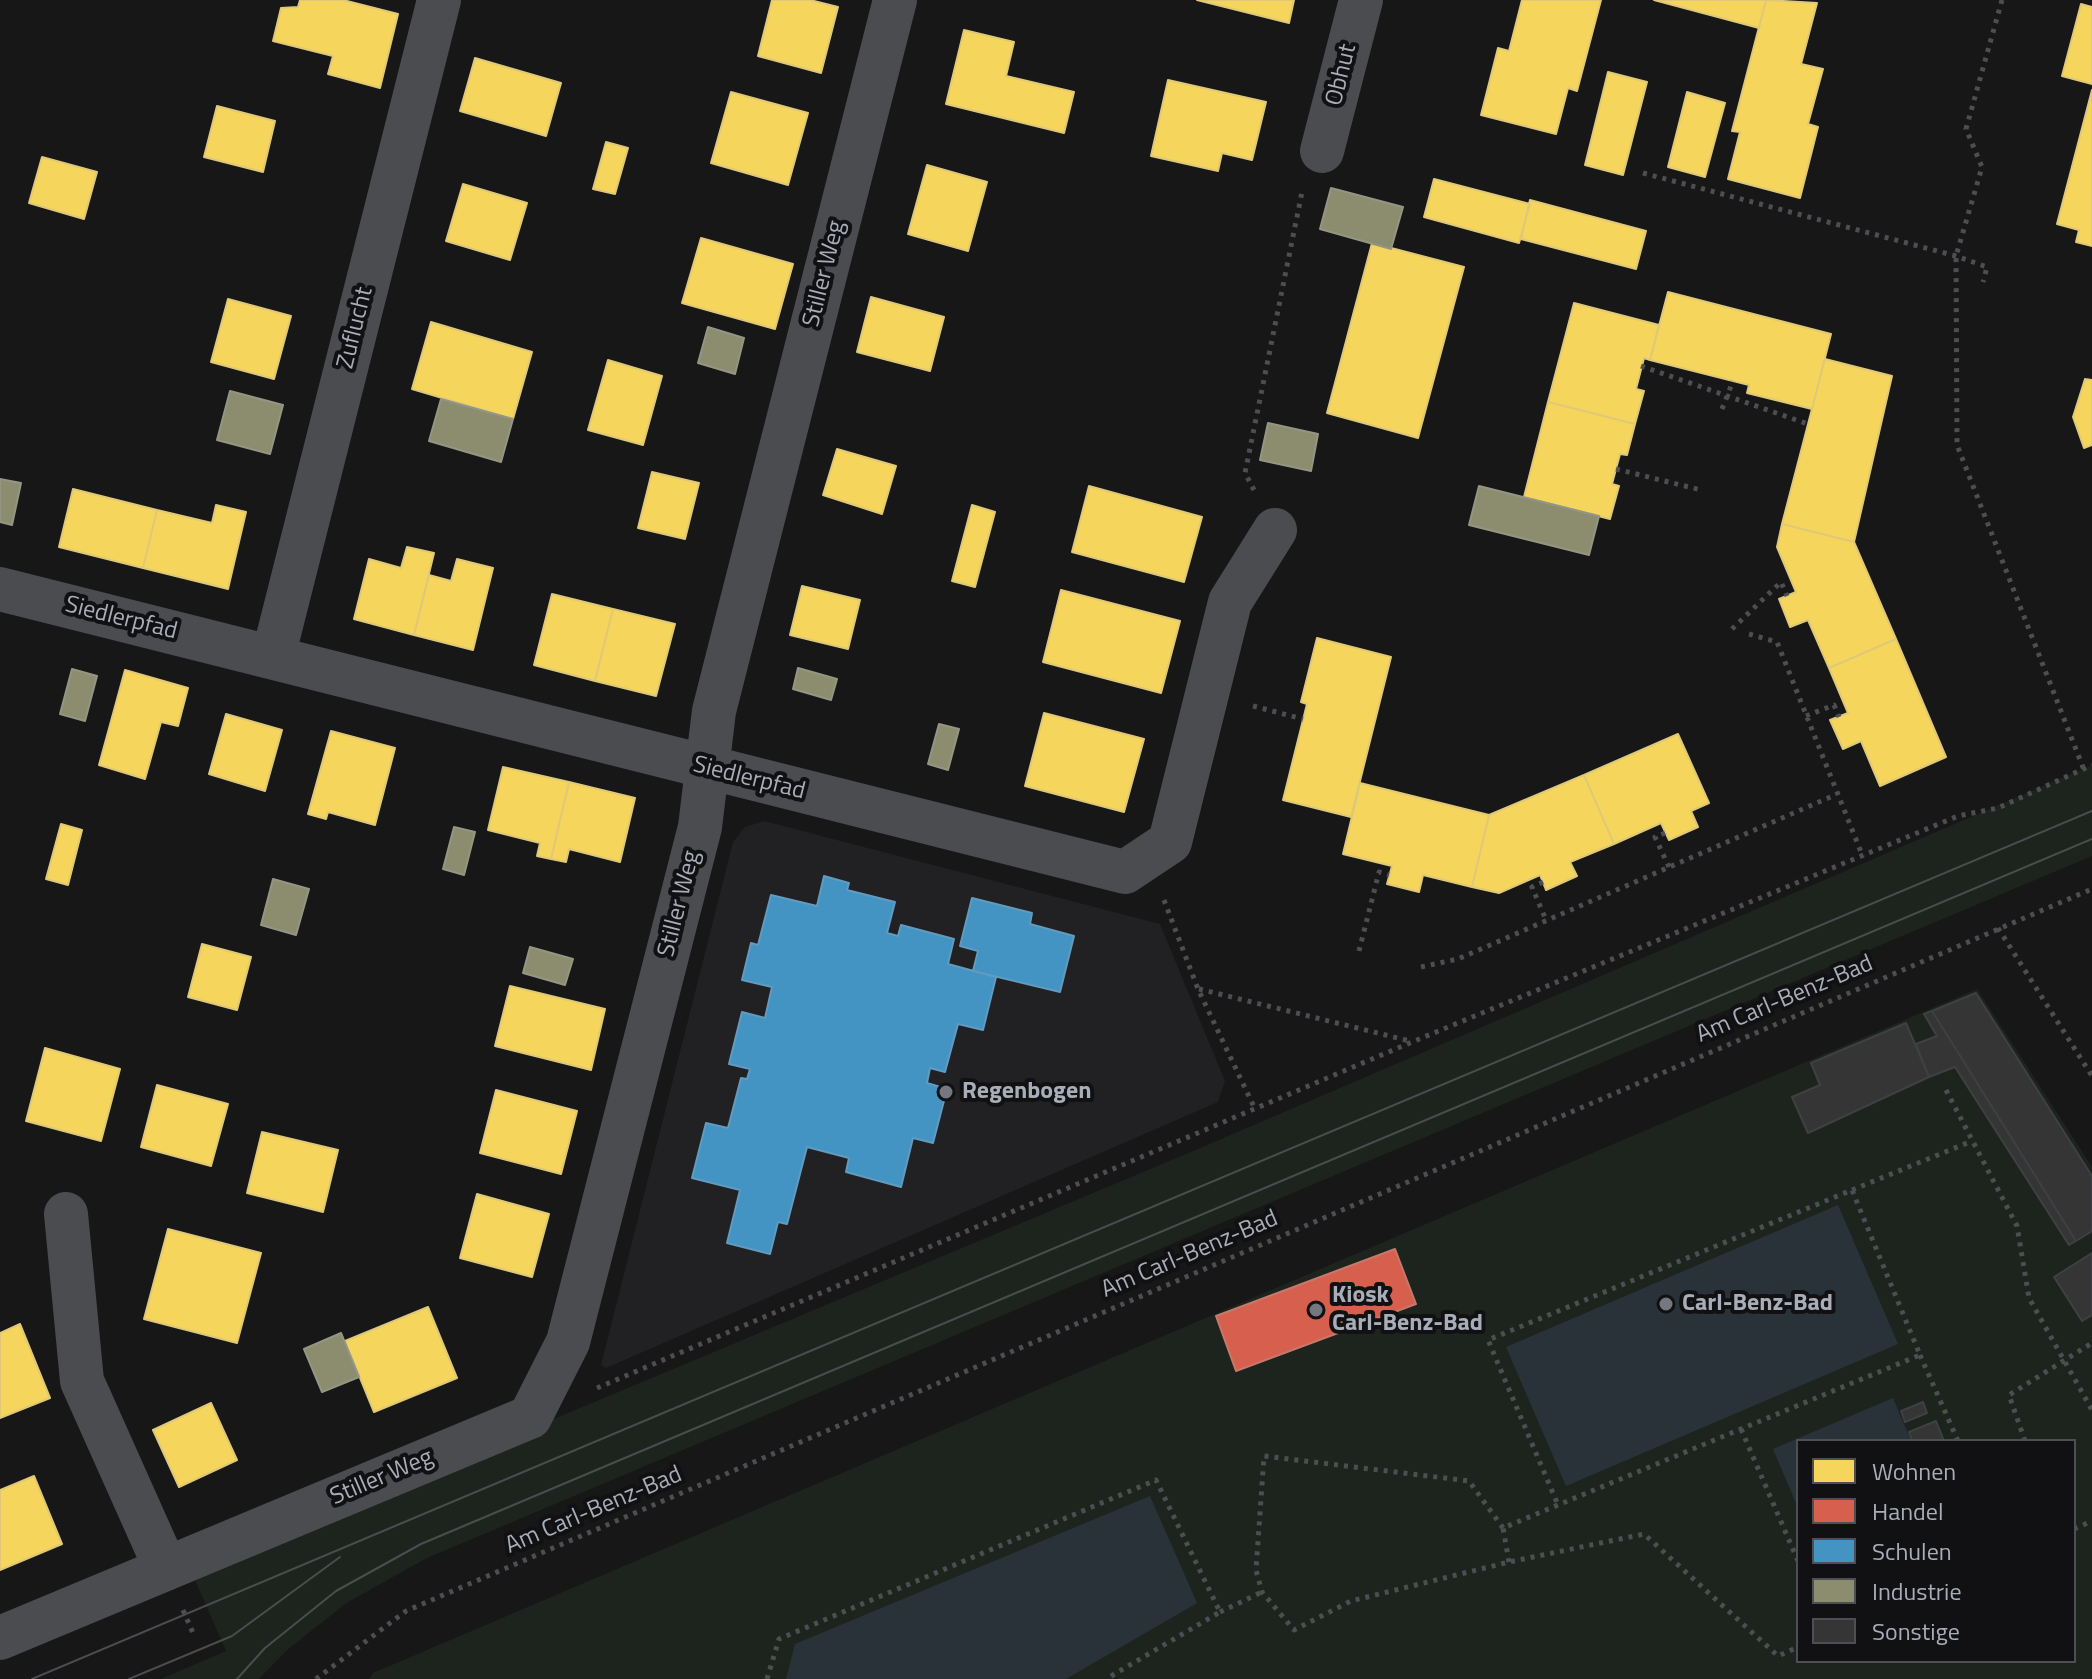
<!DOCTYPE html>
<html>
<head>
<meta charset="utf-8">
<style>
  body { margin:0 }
  #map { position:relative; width:2092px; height:1679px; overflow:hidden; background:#171717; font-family:"Titillium Web",sans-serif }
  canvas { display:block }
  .legend { position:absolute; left:1796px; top:1439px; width:280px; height:224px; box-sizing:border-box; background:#111113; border:2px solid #4d4f55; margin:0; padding:10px 14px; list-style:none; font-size:24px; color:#a8adb8 }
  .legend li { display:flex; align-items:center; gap:16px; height:40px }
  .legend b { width:40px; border:2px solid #4d4f55 }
</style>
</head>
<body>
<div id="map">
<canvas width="2092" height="1679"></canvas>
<ul class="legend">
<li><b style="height:22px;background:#f6d55c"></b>Wohnen</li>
<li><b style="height:22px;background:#d6604d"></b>Handel</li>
<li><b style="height:22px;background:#4393c3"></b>Schulen</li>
<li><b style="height:22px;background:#8c8c6e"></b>Industrie</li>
<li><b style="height:22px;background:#353536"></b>Sonstige</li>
</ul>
</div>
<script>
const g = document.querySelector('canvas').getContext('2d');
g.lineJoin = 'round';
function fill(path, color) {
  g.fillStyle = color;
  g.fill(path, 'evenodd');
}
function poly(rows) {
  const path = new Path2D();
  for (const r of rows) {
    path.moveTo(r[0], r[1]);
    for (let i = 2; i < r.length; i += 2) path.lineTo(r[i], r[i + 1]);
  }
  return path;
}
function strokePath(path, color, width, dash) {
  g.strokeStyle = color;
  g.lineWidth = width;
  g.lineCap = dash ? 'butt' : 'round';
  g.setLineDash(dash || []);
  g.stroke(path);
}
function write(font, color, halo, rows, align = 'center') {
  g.font = font + ' "Titillium Web",sans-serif';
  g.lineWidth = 8;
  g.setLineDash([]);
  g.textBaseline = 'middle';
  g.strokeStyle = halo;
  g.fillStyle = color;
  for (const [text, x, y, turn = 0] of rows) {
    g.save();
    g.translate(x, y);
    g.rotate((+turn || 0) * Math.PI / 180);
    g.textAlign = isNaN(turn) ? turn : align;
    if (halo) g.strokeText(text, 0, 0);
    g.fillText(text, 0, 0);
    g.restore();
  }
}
const built = poly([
  [764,821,1160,924,1225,1081,1218,1102,606,1368,601,1365,733,842,745,827]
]);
const green = poly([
  [2092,765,2092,856,427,1558,348,1602,287,1650,259,1679,161,1679,226,1651,191,1571,1191,1152],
  [1977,989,2092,1167,2092,1679,369,1679,373,1673],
  [1798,1441,2074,1441,2074,1661,1798,1661]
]);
const water = poly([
  [1838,1205,1898,1344,1566,1486,1506,1347],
  [1893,1398,1911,1441,1798,1441,1798,1508,1773,1449],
  [1150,1496,1197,1603,1066,1679,786,1679,795,1644]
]);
const homes = poly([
  [300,0,343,0,398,14,380,88,328,74,333,56,273,41,281,8,298,7,300,0],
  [772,0,810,0,838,7,821,73,758,56,772,0],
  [1197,0,1294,0,1289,23,1197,0],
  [1522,0,1601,0,1577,91,1568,88,1556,134,1481,115,1498,48,1509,51,1522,0],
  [1654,0,1766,0,1759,28,1654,0],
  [1766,0,1817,3,1801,64,1823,69,1808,124,1818,127,1800,198,1728,179,1740,132,1732,131,1766,0],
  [2081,4,2092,7,2092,84,2062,76,2081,4],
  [964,30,1014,42,1006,76,1074,92,1064,133,946,104,964,30],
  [475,58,561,83,546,136,460,111,475,58],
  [1608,72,1647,82,1623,175,1585,165,1608,72],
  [1168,80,1266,102,1252,160,1222,153,1218,171,1151,156,1168,80],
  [2092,90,2092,246,2076,242,2079,230,2057,224,2092,90],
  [731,92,808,113,788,185,711,163,731,92],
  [1687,92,1725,103,1705,177,1668,167,1687,92],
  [217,106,275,121,263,172,204,157,217,106],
  [606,142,628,148,615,194,593,189,606,142],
  [42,157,97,172,84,219,29,203,42,157],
  [927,165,987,182,968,251,908,234,927,165],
  [1434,179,1530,204,1519,243,1424,217,1434,179],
  [463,184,527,203,510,260,446,241,463,184],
  [1530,200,1646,231,1636,269,1521,239,1530,200],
  [701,238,793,264,775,329,682,303,701,238],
  [1372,243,1464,267,1418,438,1327,413,1372,243],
  [1668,292,1831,334,1812,409,1747,393,1749,385,1650,360,1668,292],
  [871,297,944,317,930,371,857,352,871,297],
  [228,299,291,316,274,379,211,362,228,299],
  [1574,303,1659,325,1650,360,1644,358,1636,389,1644,391,1635,424,1548,402,1574,303],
  [431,322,532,352,513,419,412,389,431,322],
  [1825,359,1892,376,1854,542,1782,524,1825,359],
  [608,360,662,376,643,445,588,430,608,360],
  [2085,379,2092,380,2092,445,2084,448,2073,417,2085,379],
  [1548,402,1635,424,1627,455,1620,454,1612,484,1619,486,1610,519,1524,497,1548,402],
  [837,449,896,466,882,514,823,495,837,449],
  [652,472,699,483,685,539,638,528,652,472],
  [1089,486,1202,517,1184,582,1072,552,1089,486],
  [73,489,157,510,143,568,59,547,73,489],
  [216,505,246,512,228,589,143,568,157,510,212,523,216,505],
  [972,505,995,512,975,587,952,581,972,505],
  [1782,524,1854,542,1896,639,1829,668,1808,620,1790,627,1779,599,1796,592,1777,547,1782,524],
  [407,547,434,553,414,635,354,619,369,559,401,568,407,547],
  [457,559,493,568,473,650,414,635,429,575,451,581,457,559],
  [802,586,860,600,848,649,790,635,802,586],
  [1061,590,1180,621,1161,693,1043,662,1061,590],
  [552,594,613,609,595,681,534,665,552,594],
  [613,609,675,624,656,696,595,681,613,609],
  [1317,638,1391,657,1351,817,1283,800,1307,704,1301,702,1317,638],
  [1896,639,1946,757,1880,786,1861,741,1843,749,1830,720,1848,713,1829,668,1896,639],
  [125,670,188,688,178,726,161,722,145,779,99,765,125,670],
  [1044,713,1144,739,1124,812,1025,786,1044,713],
  [226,714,282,730,265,791,209,774,226,714],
  [331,731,395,748,375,825,328,812,326,819,308,814,331,731],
  [1678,734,1709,803,1691,811,1698,827,1669,840,1661,823,1614,844,1584,775,1678,734],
  [503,767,569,782,551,859,537,856,540,843,488,830,503,767],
  [1584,775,1614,844,1570,862,1577,876,1546,890,1540,875,1499,893,1472,887,1489,815,1584,775],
  [569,782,635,798,620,862,569,849,566,862,551,859,569,782],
  [1360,783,1489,815,1472,887,1423,875,1419,892,1387,884,1392,866,1343,854,1360,783],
  [61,824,82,830,68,885,46,879,61,824],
  [202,944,251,957,237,1010,188,997,202,944],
  [510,986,605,1009,591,1070,495,1046,510,986],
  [45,1048,120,1069,101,1141,26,1121,45,1048],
  [157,1085,228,1104,211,1166,141,1147,157,1085],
  [496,1090,577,1111,561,1174,480,1153,496,1090],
  [262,1132,338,1150,323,1212,247,1193,262,1132],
  [477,1194,549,1214,532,1277,460,1258,477,1194],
  [168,1229,261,1253,237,1343,144,1319,168,1229],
  [428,1307,457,1378,374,1412,345,1341,428,1307],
  [20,1324,50,1398,0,1418,0,1333,20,1324],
  [211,1403,237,1460,179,1487,153,1430,211,1403],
  [34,1476,62,1544,0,1570,0,1490,34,1476]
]);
const shops = poly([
  [1395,1249,1416,1304,1236,1371,1216,1316,1395,1249]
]);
const schools = poly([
  [824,876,849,883,847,890,895,902,887,933,898,936,901,925,954,939,948,964,996,977,983,1030,958,1024,945,1072,930,1068,927,1083,947,1089,933,1143,913,1138,901,1187,846,1172,849,1158,807,1147,787,1224,778,1222,770,1254,727,1243,740,1190,692,1178,706,1123,728,1128,741,1078,747,1079,750,1069,729,1064,742,1012,765,1018,772,987,742,980,751,943,758,945,771,895,817,906,824,876],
  [972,898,1032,913,1030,924,1074,936,1060,992,973,971,978,951,960,946,972,898]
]);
const industry = poly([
  [1331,188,1403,207,1391,249,1320,229,1331,188],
  [708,327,744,338,735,374,698,363,708,327],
  [230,391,283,405,270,454,217,440,230,391],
  [441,399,513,419,501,462,429,441,441,399],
  [1268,423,1318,434,1311,471,1260,460,1268,423],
  [0,479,21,483,12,525,0,522,0,479],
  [1479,486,1599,516,1589,555,1469,525,1479,486],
  [798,668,837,679,831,700,793,689,798,668],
  [72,669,97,676,85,721,60,714,72,669],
  [939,724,959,729,948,770,928,764,939,724],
  [454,827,475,832,464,875,443,869,454,827],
  [273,879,309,889,296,935,261,925,273,879],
  [530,947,573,959,565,985,523,973,530,947],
  [341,1333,359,1377,322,1392,304,1349,341,1333]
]);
const building = poly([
  [1976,993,2092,1176,2092,1231,2076,1241,1932,1011,1976,993],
  [1932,1011,2076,1241,2069,1245,1955,1067,1929,1077,1916,1044,1937,1036,1924,1014,1932,1011],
  [1906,1023,1929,1077,1808,1133,1792,1097,1820,1085,1811,1063,1906,1023],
  [2092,1253,2092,1315,2082,1321,2054,1277,2092,1253],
  [1923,1402,1927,1413,1905,1422,1901,1411,1923,1402],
  [1936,1421,1944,1441,1912,1441,1909,1432,1936,1421]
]);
const path = poly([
  [2002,0,1966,129,1982,167,1956,256,1957,445,2084,770],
  [1643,173,1956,256,1987,267,1983,282],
  [1641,366,1808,424],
  [1722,409,1733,381],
  [1616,469,1701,490],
  [1254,490,1245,473,1302,192],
  [1732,629,1781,582,1787,596],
  [1749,634,1777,642,1863,857],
  [1253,706,1303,719],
  [1806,716,1834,705,1839,717],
  [1665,833,1655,837,1669,867],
  [1543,882,1532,887,1546,920],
  [1164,900,1198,989,1255,1109],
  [1998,928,2092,1076],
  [1359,951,1379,872,1389,875],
  [1421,967,1458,959,1835,795],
  [1199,989,1410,1041],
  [1946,1090,2017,1226,2029,1298,2092,1410],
  [1852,1190,1972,1141],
  [1920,1355,1958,1441],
  [597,1388,1412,1042,1958,816,1998,808,2092,765],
  [1741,1429,1798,1561],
  [2025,1441,2009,1395,2092,1343],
  [1503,1528,1469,1481,1264,1456,1256,1570,1262,1592,1294,1630,1351,1601,1509,1562,1644,1534,1778,1656,1798,1647],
  [2074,1529,2092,1521],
  [1509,1562,1503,1528,1558,1505,1741,1429,1920,1355,1852,1190,1488,1340,1558,1505],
  [183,1610,193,1633],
  [1220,1612,1262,1592],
  [316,1679,406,1611,2092,889],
  [767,1679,779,1639,1156,1480,1220,1612,1106,1679]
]);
const street = poly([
  [1322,151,1361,0],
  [0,589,1125,872,1170,842,1230,602,1275,530],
  [273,657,439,0],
  [66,1214,82,1381,166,1569],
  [0,1638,530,1417,568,1342,700,827,714,711,895,0]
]);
const tram = poly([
  [32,1679,2092,811],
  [129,1679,232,1636,340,1557],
  [237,1679,265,1648,336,1591,421,1544,2092,839]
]);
const markers = [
  [946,1092,8,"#757880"],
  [1666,1304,8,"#757880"],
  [1316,1310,8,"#757880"]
];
const streetNames = [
  ["Obhut",1342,75,-76],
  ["Stiller Weg",825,274,-76],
  ["Zuflucht",356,328,-76],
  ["Siedlerpfad",121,619,14],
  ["Siedlerpfad",749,779,14],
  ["Stiller Weg",680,904,-76],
  ["Am Carl-Benz-Bad",1785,1000,-23],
  ["Am Carl-Benz-Bad",1190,1255,-23],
  ["Stiller Weg",382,1478,-23],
  ["Am Carl-Benz-Bad",594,1511,-23]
];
const poiNames = [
  ["Regenbogen",962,1092],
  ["Kiosk",1332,1296],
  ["Carl-Benz-Bad",1332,1324],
  ["Carl-Benz-Bad",1682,1304]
];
fill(built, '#212123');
fill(green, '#1d241e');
fill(water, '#2a3239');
fill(homes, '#f6d55c');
strokePath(homes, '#dfc978', 2);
fill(shops, '#d6604d');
strokePath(shops, '#c8776d', 2);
fill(schools, '#4393c3');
strokePath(schools, '#619bc0', 2);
fill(industry, '#8c8c6e');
strokePath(industry, '#949684', 2);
fill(building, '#353536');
strokePath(building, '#3f4043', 2);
strokePath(path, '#4d4e52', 5, [4, 6]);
strokePath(street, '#4b4c50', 44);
strokePath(tram, '#4b4c4f', 2);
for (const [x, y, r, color] of markers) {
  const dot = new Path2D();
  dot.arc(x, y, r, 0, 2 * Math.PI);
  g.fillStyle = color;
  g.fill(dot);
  strokePath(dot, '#111113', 3);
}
write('24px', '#a8adb8', '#111113', streetNames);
write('bold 24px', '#a8adb8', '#111113', poiNames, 'left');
</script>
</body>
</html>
